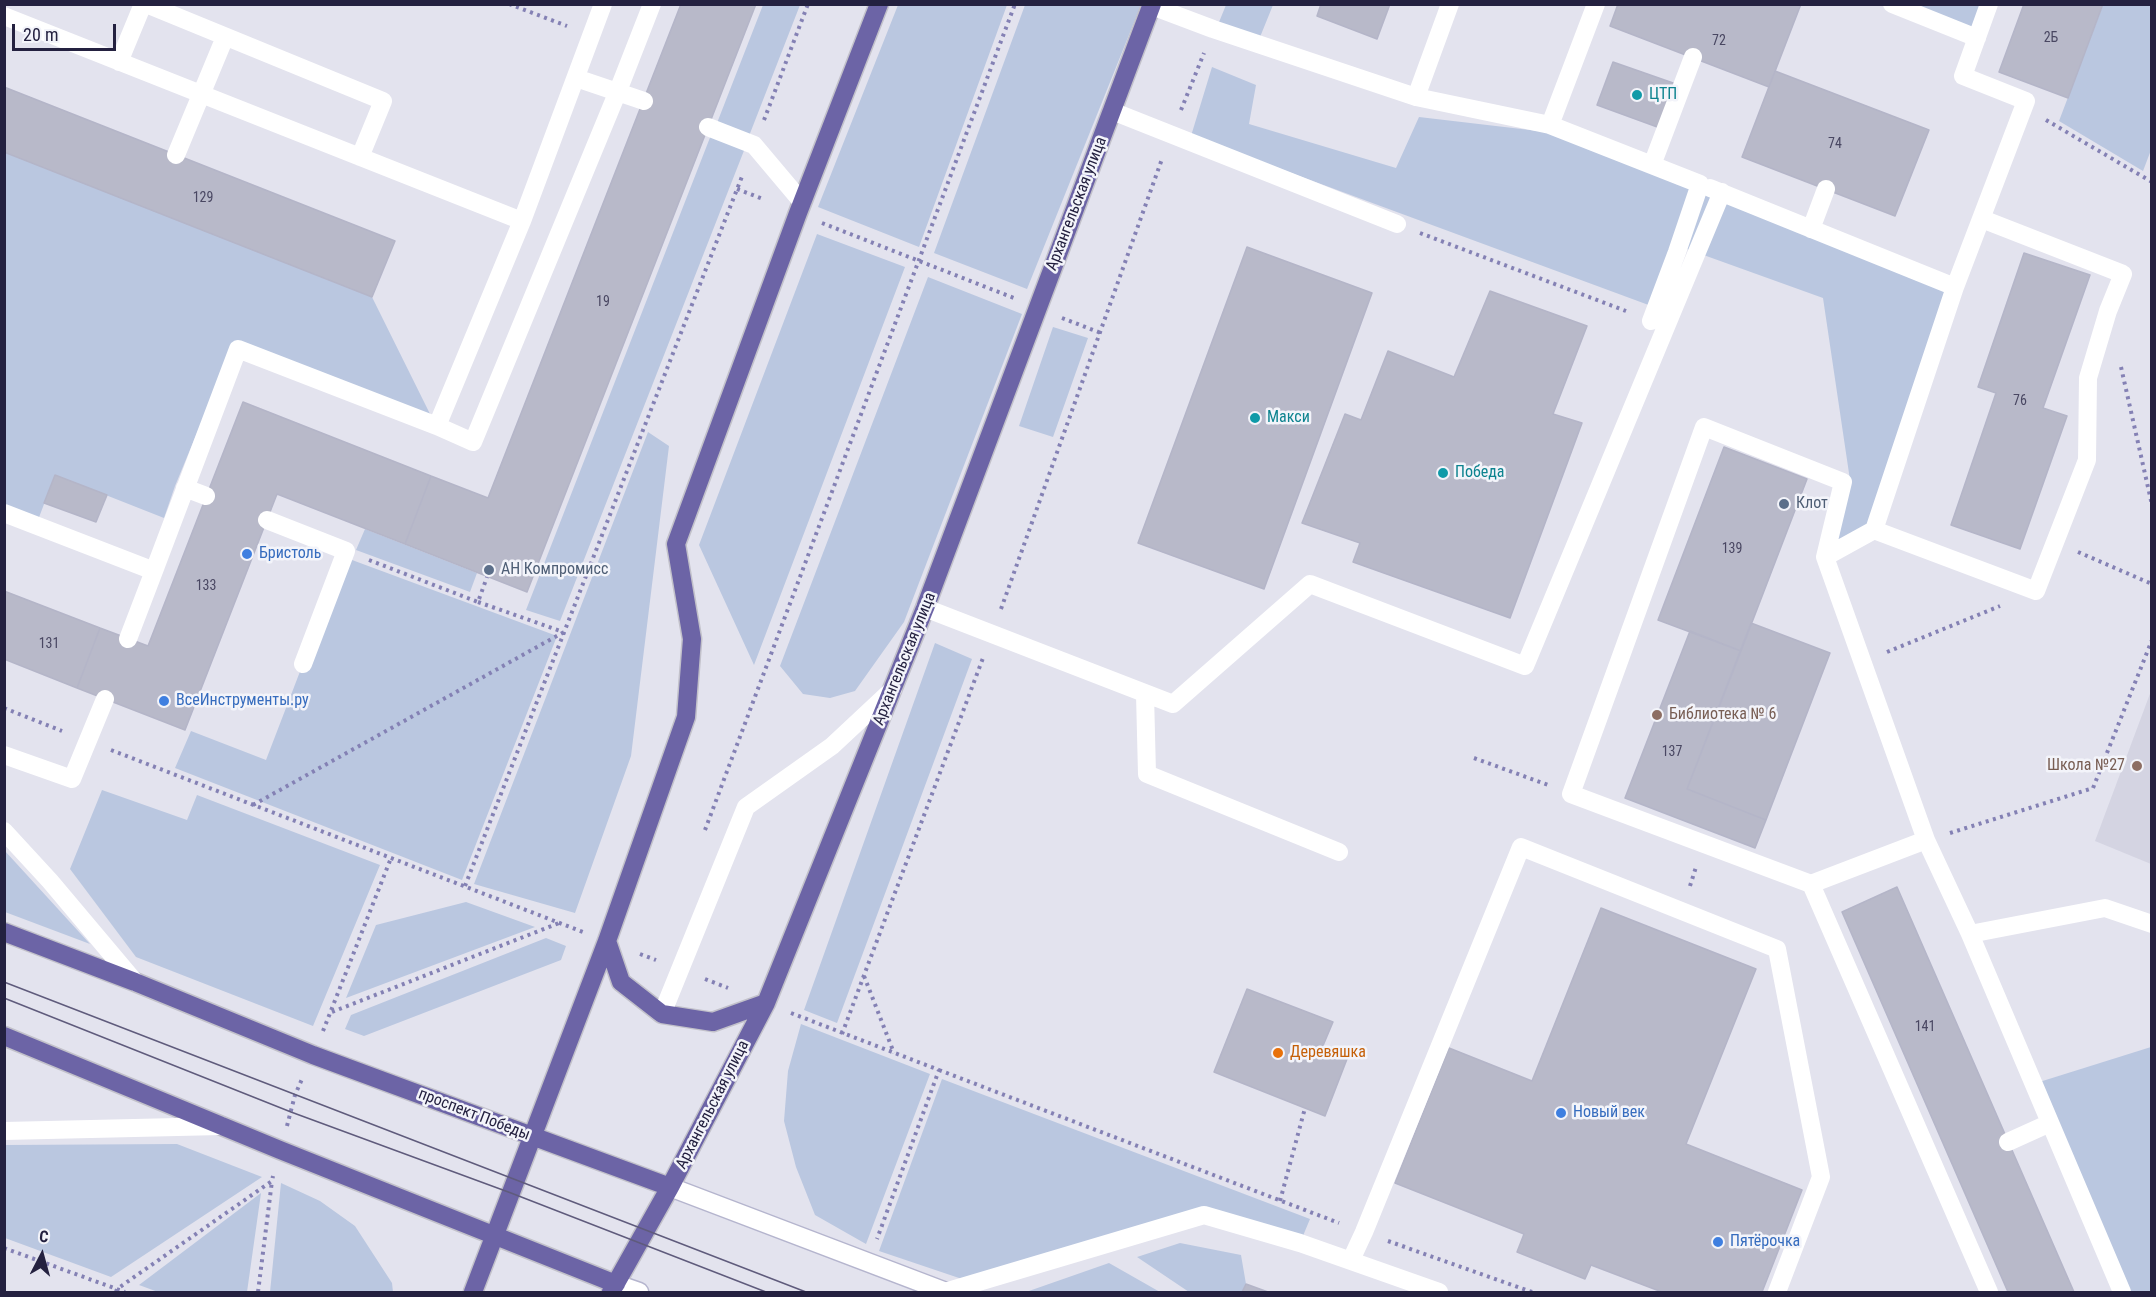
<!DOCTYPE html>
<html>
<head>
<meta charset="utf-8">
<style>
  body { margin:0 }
  #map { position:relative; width:2156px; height:1297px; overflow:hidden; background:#e3e3ee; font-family:"Roboto Condensed",sans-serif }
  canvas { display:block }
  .frame { position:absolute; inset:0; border:6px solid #242140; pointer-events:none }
  .north { position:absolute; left:12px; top:1225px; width:60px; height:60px; -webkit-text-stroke:4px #f3f4fa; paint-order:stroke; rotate:6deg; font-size:16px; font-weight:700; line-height:24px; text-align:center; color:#242140 }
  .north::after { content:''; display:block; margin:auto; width:21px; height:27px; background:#242140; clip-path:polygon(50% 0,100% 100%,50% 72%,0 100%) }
  .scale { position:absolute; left:12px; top:24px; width:104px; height:27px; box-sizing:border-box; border:3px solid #242140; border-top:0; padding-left:8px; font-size:18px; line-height:21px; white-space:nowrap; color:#242140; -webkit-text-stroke:4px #f3f4fa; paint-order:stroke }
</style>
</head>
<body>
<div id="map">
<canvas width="2156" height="1297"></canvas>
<div class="frame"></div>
<div class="north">С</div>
<div class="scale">20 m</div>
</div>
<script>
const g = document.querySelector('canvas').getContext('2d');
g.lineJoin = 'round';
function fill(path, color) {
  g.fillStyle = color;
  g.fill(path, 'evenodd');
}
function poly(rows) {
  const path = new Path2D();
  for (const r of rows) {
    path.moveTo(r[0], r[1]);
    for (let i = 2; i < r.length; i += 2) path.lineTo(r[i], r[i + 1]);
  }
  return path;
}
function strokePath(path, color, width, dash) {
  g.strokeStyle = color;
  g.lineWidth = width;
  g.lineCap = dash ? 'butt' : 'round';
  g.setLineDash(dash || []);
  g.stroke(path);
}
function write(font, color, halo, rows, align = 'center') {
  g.font = font + ' "Roboto Condensed",sans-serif';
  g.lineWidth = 5;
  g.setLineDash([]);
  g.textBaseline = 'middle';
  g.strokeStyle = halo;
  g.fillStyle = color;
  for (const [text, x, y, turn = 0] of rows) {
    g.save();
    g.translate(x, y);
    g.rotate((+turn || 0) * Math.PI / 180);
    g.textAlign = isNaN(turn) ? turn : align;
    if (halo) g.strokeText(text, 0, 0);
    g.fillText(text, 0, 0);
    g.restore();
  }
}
const built = poly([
  [2151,691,2151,864,2095,841]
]);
const green = poly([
  [763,5,800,5,749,136,717,123],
  [898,5,1007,5,919,247,818,207],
  [1025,5,1141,5,1027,289,934,253],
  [1226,5,1273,5,1258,42,1217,27],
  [1908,5,1983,5,1973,30],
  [2103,5,2151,5,2151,150,2143,171,2059,121],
  [1212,67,1256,85,1249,124,1396,168,1419,117,1547,132,1947,290,1867,530,1835,543,1850,480,1823,298,1673,244,1654,307,1191,136],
  [711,135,745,148,560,621,526,610],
  [4,152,372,297,432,418,235,341,175,486,164,518,55,475,38,520,5,507],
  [817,234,905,267,754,665,699,545],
  [928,277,1022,314,904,622,855,691,830,698,803,694,780,666],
  [1053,327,1088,338,1053,437,1019,426],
  [648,432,669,446,631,756,575,913,474,884],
  [365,529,477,573,470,592,356,550],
  [344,557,557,636,462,880,175,768,191,731,266,760],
  [935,643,972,659,837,1023,804,1010],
  [102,790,187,820,197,795,380,865,313,1026,136,957,70,869],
  [4,851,5,851,90,944,5,912],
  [466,902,535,927,346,998,376,925],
  [546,938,566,946,561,960,364,1036,345,1029,351,1015],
  [801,1024,930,1074,866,1244,815,1215,796,1167,784,1121,788,1071],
  [2151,1047,2151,1292,2122,1292,2033,1084],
  [942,1079,1310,1219,1300,1243,1204,1215,962,1279,879,1251],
  [177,1144,262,1177,111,1277,5,1238,5,1145],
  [281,1183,320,1201,355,1226,392,1283,393,1292,270,1292],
  [261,1193,247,1292,158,1292,139,1285],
  [1180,1243,1241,1255,1246,1284,1242,1292,1189,1292,1137,1257],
  [1109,1263,1160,1292,1026,1292]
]);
const building = poly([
  [681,4,756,4,527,592,405,544,431,476,488,498,681,4],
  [1321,4,1390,4,1377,39,1317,16,1321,4],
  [1618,4,1801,4,1769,87,1610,26,1618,4],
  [2024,4,2103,4,2068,98,1999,72,2024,4],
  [1613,62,1676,84,1660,128,1597,105,1613,62],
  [1775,71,1929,130,1895,216,1742,157,1775,71],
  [4,87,395,241,372,297,4,152,4,87],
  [1247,247,1372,293,1264,589,1138,543,1247,247],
  [2024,253,2090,275,2043,408,2067,416,2020,549,1951,525,1996,393,1978,387,2024,253],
  [1490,291,1587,326,1553,414,1582,423,1510,618,1353,562,1360,543,1302,523,1345,414,1361,420,1388,351,1454,377,1490,291],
  [243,402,431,476,405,544,277,494,185,730,77,688,100,628,148,646,243,402],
  [1724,447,1807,479,1741,651,1658,620,1724,447],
  [55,475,107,495,96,522,44,503,55,475],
  [4,591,100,628,77,688,4,659,4,591],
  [1751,623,1830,653,1766,820,1687,789,1751,623],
  [1690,631,1741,651,1687,789,1766,820,1755,848,1625,798,1690,631],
  [1897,887,2074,1292,2008,1292,1842,912,1897,887],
  [1601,908,1756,969,1686,1144,1802,1190,1762,1292,1662,1292,1591,1265,1585,1279,1517,1252,1524,1234,1395,1183,1449,1048,1532,1081,1601,908],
  [1247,989,1333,1022,1322,1048,1347,1059,1325,1116,1214,1072,1247,989],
  [1246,1284,1268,1292,1242,1292,1246,1284]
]);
const path = poly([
  [509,4,567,26],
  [1181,110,1204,53],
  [764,120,808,4],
  [2046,120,2152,182],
  [737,189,763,199],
  [822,223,1014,298],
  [1420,233,1626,311],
  [1062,318,1101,333],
  [2121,367,2152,505],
  [2078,552,2152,584],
  [369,560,478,602,487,577],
  [478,602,563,632],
  [1001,609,1162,159],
  [1887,652,2000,606],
  [4,708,62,731],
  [111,750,583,932],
  [1474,758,1548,785],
  [253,805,564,632],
  [705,830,1015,4],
  [1950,833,2093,788,2152,640],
  [465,886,743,174],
  [1690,886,1696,867],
  [640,954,656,960],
  [864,976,894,1053],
  [705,979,728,988],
  [332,1012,559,923],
  [791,1013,939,1070,877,1239],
  [323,1031,391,858],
  [842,1034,983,658],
  [939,1070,1339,1223],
  [287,1126,295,1095,302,1079],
  [1280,1201,1305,1108],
  [1388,1241,1532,1292],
  [4,1248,125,1292],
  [116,1292,117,1289,272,1181,273,1176],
  [258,1292,272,1181]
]);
const lane = poly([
  [146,4,383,101,360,157],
  [1596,4,1550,125,1700,184,1677,252,1651,321],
  [1892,4,1977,38],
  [1152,6,1213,29,1416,97,1550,125],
  [4,16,522,221],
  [119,62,143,4],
  [576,78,644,101],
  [1416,97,1450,4],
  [1112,111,1397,224],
  [708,127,754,145,802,202],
  [176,155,225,37],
  [1652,165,1693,57],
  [1710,188,1955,287],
  [1811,229,1826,189],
  [437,426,473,442,618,91,652,4],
  [185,488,206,496],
  [4,513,154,571,238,349,437,426,522,221,603,4],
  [267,520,346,551,303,664],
  [1874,530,2036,591,2087,460,2088,378,2108,311,2123,274,1982,219],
  [1825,557,1874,530,1955,287,2026,101,1963,76,1989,4],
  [925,608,1173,704,1310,584,1525,666,1722,192],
  [128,639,154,571],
  [1145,694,1147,774,1339,852],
  [4,755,72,779,105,699],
  [4,831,50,881,135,982],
  [1926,840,1825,557,1843,482,1704,427,1571,794,1811,884,1989,1292],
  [1811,884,1926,840,1970,934,2122,1292],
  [1970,934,2105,908,2152,924],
  [662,1014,746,807,832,746,893,689],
  [2008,1142,2050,1123],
  [1351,1260,1364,1232,1521,847,1777,949,1821,1177,1777,1292]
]);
const street = poly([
  [4,1131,221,1126],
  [945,1292,1204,1215,1300,1243,1439,1292]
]);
const secondary = poly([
  [670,1187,946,1292],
  [616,1284,639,1292]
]);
const primary = poly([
  [4,932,135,982,313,1055,670,1187],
  [607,941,621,982,662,1014,713,1022,766,1003],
  [4,1036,280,1150,616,1284],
  [473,1292,607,941,686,717,692,639,676,544,798,213,879,4],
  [611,1292,670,1187,766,1003,925,608,1152,4]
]);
const tram = poly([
  [4,982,806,1292],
  [4,998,291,1112,511,1193,766,1292]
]);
const markers = [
  [1637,95,6,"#0f9aa8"],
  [1255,418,6,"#0f9aa8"],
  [1443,473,6,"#0f9aa8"],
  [1784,504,6,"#5c6f8a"],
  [247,554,6,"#3f7fe0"],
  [489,570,6,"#5c6f8a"],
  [164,701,6,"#3f7fe0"],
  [1657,715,6,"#8d6e63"],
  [2137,766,6,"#8d6e63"],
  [1278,1053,6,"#e8710a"],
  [1561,1113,6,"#3f7fe0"],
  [1718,1242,6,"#3f7fe0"]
];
const numberNames = [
  ["2Б",2051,38],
  ["72",1719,41],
  ["74",1835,144],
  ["129",203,198],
  ["19",603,302],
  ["76",2020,401],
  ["139",1732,549],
  ["133",206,586],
  ["131",49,644],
  ["137",1672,752],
  ["141",1925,1027]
];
const cultureNames = [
  ["ЦТП",1649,95],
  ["Макси",1267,418],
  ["Победа",1455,473]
];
const streetNames = [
  ["Архангельская улица",1077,204,-69],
  ["Архангельская улица",905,659,-68],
  ["Архангельская улица",713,1105,-63],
  ["проспект Победы",474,1115,21]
];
const serviceNames = [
  ["Клот",1796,504],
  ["АН Компромисс",501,570]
];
const shopNames = [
  ["Бристоль",259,554],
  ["ВсеИнструменты.ру",176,701],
  ["Новый век",1573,1113],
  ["Пятёрочка",1730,1242]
];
const educationNames = [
  ["Библиотека № 6",1669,715],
  ["Школа №27",2125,766,"right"]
];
const foodNames = [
  ["Деревяшка",1290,1053]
];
fill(built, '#d4d4e2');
fill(green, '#bac7e0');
fill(building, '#b8b9c9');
strokePath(building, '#b4b5c8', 1.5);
strokePath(secondary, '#b5b5ce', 21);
strokePath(primary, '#c2c1ca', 21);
strokePath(path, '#8481b4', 4, [3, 4.5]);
strokePath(lane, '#fff', 18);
strokePath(street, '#fff', 18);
strokePath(secondary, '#fff', 18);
strokePath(primary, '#6c64a6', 18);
strokePath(tram, '#5f5b7c', 1.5);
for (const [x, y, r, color] of markers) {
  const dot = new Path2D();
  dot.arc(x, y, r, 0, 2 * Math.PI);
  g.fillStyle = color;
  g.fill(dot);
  strokePath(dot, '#f3f4fa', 2);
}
write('14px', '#494762', null, numberNames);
write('16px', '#0d838f', '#f3f4fa', cultureNames, 'left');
write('16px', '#242140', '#f3f4fa', streetNames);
write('16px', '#4e5e75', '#f3f4fa', serviceNames, 'left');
write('16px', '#366cbe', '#f3f4fa', shopNames, 'left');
write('16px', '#785e54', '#f3f4fa', educationNames, 'left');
write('16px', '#c56008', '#f3f4fa', foodNames, 'left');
</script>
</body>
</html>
